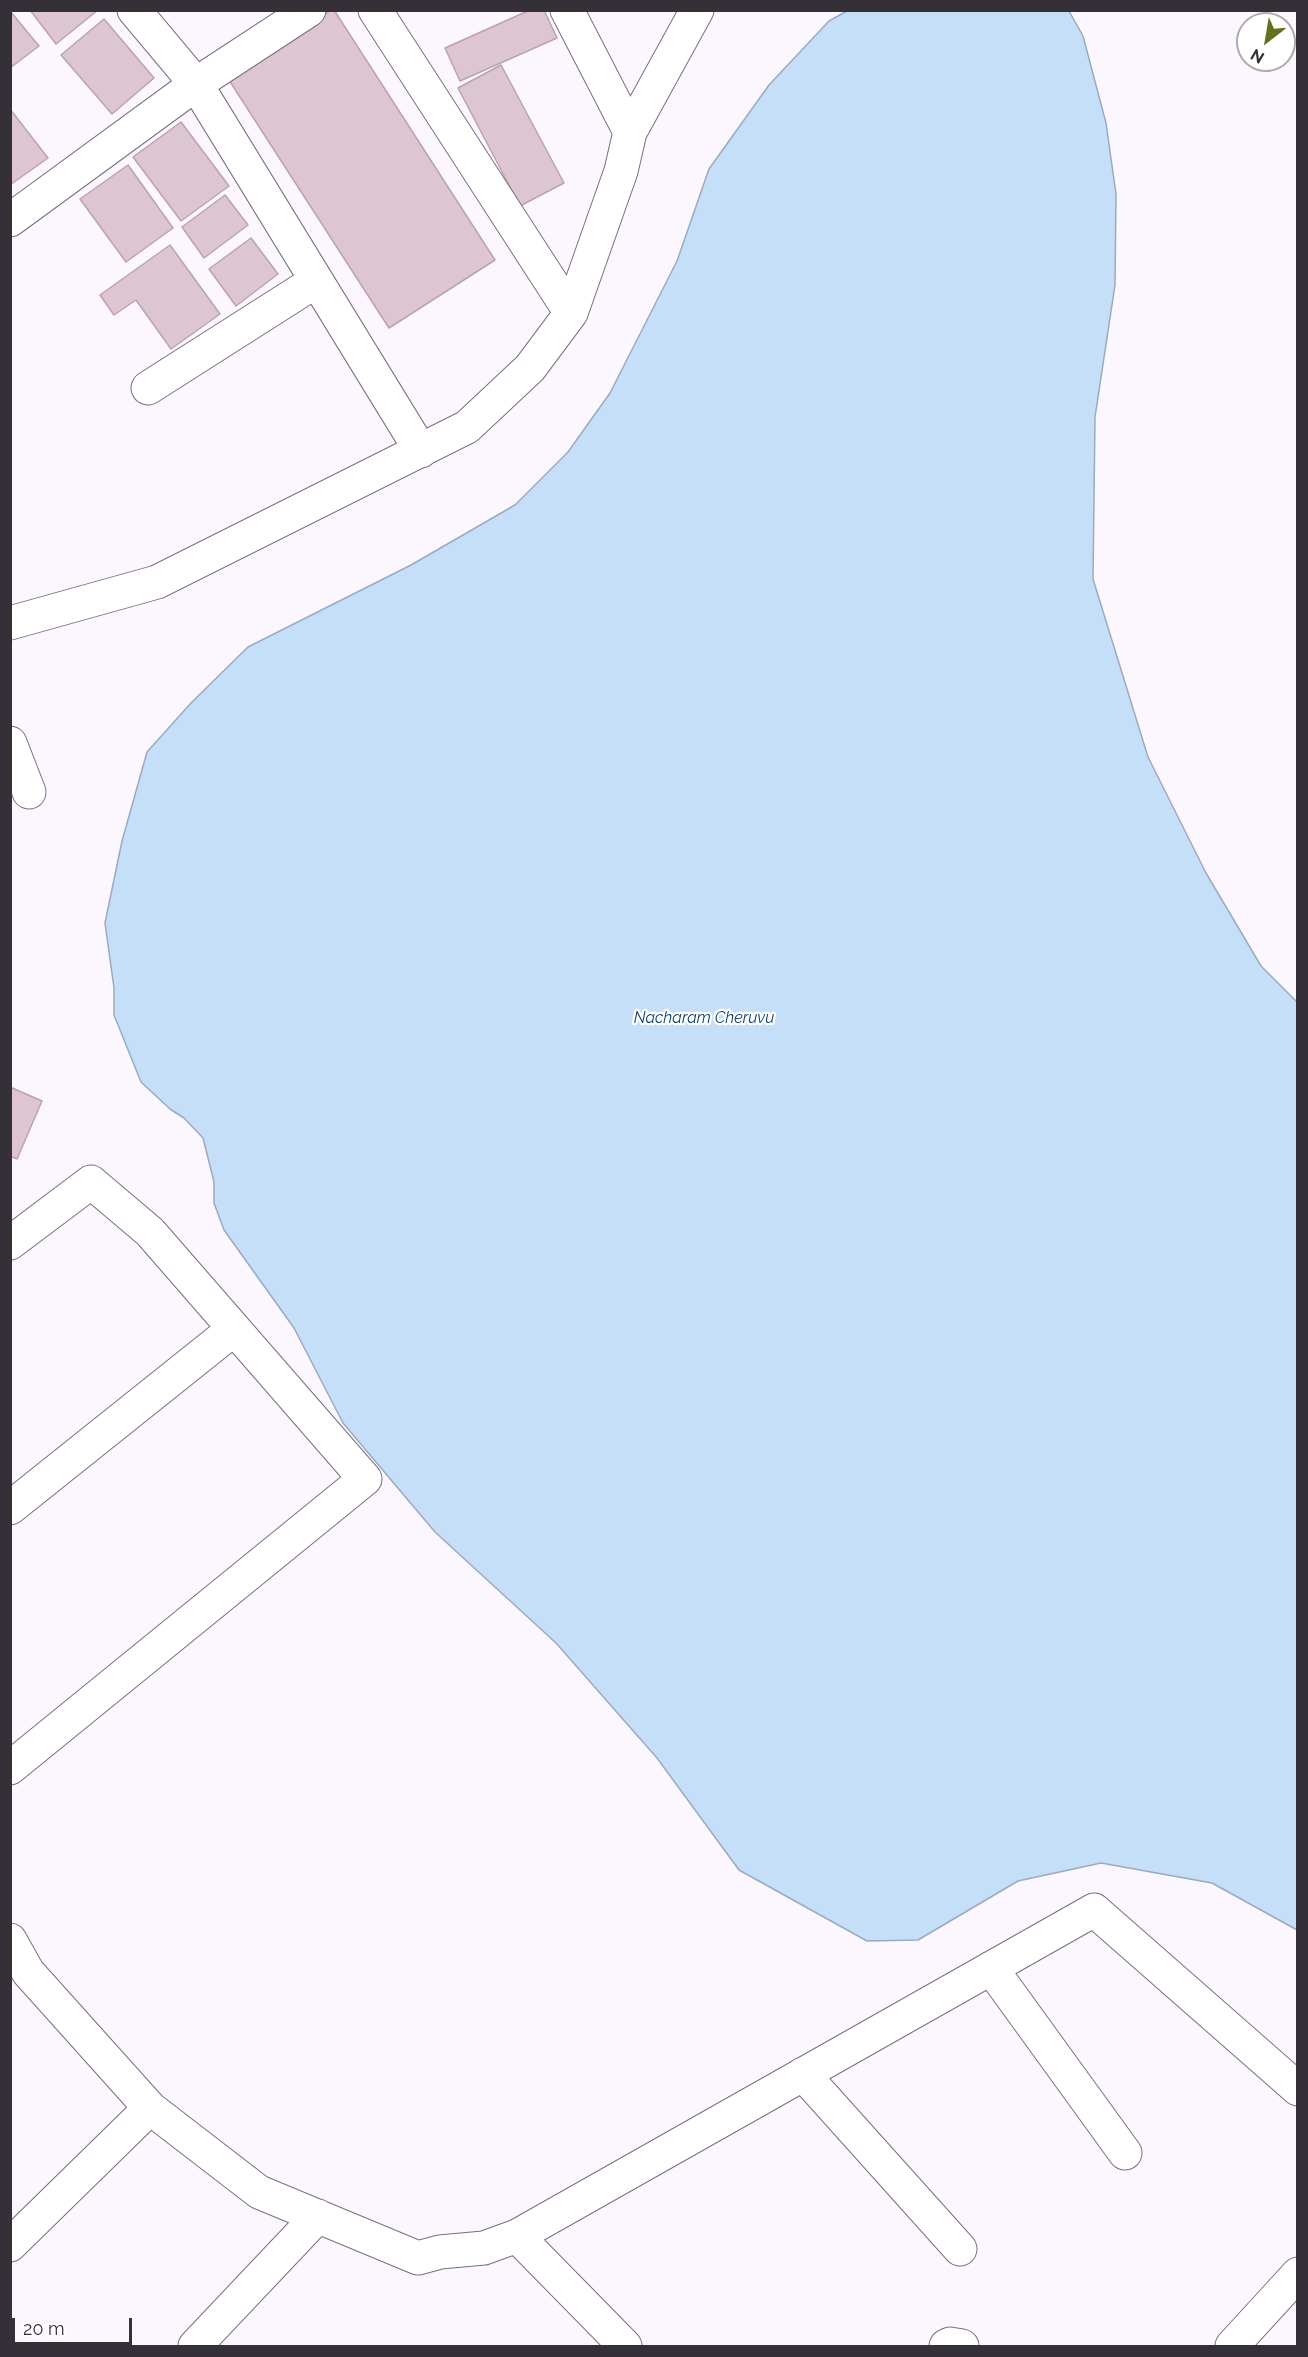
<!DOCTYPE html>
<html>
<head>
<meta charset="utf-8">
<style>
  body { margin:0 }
  #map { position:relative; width:1308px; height:2357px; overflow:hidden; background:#fcf7ff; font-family:Raleway,sans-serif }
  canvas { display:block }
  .frame { position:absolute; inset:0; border:12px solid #353038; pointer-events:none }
  .north { position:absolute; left:1236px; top:12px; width:60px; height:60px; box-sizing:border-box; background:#fff; border:2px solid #aeacaf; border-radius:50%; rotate:211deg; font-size:16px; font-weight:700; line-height:24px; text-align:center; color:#353038 }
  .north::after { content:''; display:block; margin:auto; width:21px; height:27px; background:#64711c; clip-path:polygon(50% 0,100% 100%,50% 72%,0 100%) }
  .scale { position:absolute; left:12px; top:2318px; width:120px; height:27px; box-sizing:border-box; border:3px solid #353038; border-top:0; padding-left:8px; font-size:18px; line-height:21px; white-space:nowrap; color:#353038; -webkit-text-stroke:4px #fff; paint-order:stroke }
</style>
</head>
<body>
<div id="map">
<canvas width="1308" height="2357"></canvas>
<div class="frame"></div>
<div class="north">N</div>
<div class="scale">20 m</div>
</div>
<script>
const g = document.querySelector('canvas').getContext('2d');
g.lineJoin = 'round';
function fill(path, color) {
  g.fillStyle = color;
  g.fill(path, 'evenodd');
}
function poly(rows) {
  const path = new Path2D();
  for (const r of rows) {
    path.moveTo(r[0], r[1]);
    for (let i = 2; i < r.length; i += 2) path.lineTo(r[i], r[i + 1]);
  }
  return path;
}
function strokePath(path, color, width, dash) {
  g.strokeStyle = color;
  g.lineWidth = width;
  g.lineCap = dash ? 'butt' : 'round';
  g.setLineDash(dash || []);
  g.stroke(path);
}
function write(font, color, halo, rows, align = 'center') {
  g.font = font + ' Raleway,sans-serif';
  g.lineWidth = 4.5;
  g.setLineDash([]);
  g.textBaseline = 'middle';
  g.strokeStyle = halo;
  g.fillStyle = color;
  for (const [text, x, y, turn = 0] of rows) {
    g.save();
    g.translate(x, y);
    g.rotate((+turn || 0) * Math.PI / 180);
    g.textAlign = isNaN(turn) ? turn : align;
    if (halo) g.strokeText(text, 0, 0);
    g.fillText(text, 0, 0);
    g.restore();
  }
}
const water = poly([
  [847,11,1069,11,1083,36,1106,123,1116,194,1115,285,1095,417,1093,579,1148,757,1206,873,1261,966,1297,1002,1297,1930,1212,1883,1101,1863,1018,1881,918,1940,867,1941,739,1870,657,1758,556,1643,435,1532,343,1423,294,1328,224,1230,214,1203,214,1182,203,1138,184,1118,170,1109,141,1082,114,1015,114,988,105,923,122,841,147,752,191,703,248,647,411,565,515,505,568,452,610,393,677,261,709,169,769,85,829,21,847,11]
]);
const building = poly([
  [30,10,98,10,56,44,30,10],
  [331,10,334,10,495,260,389,328,227,77,331,10],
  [530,10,544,10,557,38,460,81,445,48,530,10],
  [10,11,39,46,10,68,10,11],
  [104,19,154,78,112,114,61,55,104,19],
  [501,65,564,183,520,206,458,88,501,65],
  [10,109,48,158,10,185,10,109],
  [181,122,229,186,181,221,133,157,181,122],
  [128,165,173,228,126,262,80,199,128,165],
  [225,195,248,225,204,258,182,227,225,195],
  [251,238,278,274,236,306,209,269,251,238],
  [170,245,220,314,171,349,136,300,114,315,100,295,170,245],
  [10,1087,42,1101,17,1159,10,1156,10,1087]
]);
const minor = poly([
  [134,10,196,84,421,451],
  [375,10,571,313],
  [567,10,630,132],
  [10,220,196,84,309,10],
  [148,388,316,281],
  [10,623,157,582,467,427,530,368,571,313,621,171,630,132,697,10],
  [10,743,29,792],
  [10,1243,91,1182,150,1232,365,1479,10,1768],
  [10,1508,234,1329],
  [10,1940,28,1972,150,2108,259,2192,418,2258,440,2252,484,2248,517,2236,1094,1910,1298,2089],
  [991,1968,1125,2153],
  [803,2074,960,2249],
  [517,2236,625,2346],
  [10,2245,150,2108],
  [195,2346,318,2216],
  [946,2346,950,2344,962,2346],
  [1232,2346,1298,2274]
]);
const waterNames = [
  ["Nacharam Cheruvu",704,1018]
];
fill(water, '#c6dff9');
strokePath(water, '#9aaabf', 1.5);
fill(building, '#dec6d1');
strokePath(building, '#baa3ae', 1.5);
strokePath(minor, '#7a6e80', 35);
strokePath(minor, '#fff', 33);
write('italic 16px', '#12416a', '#fff', waterNames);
</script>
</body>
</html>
